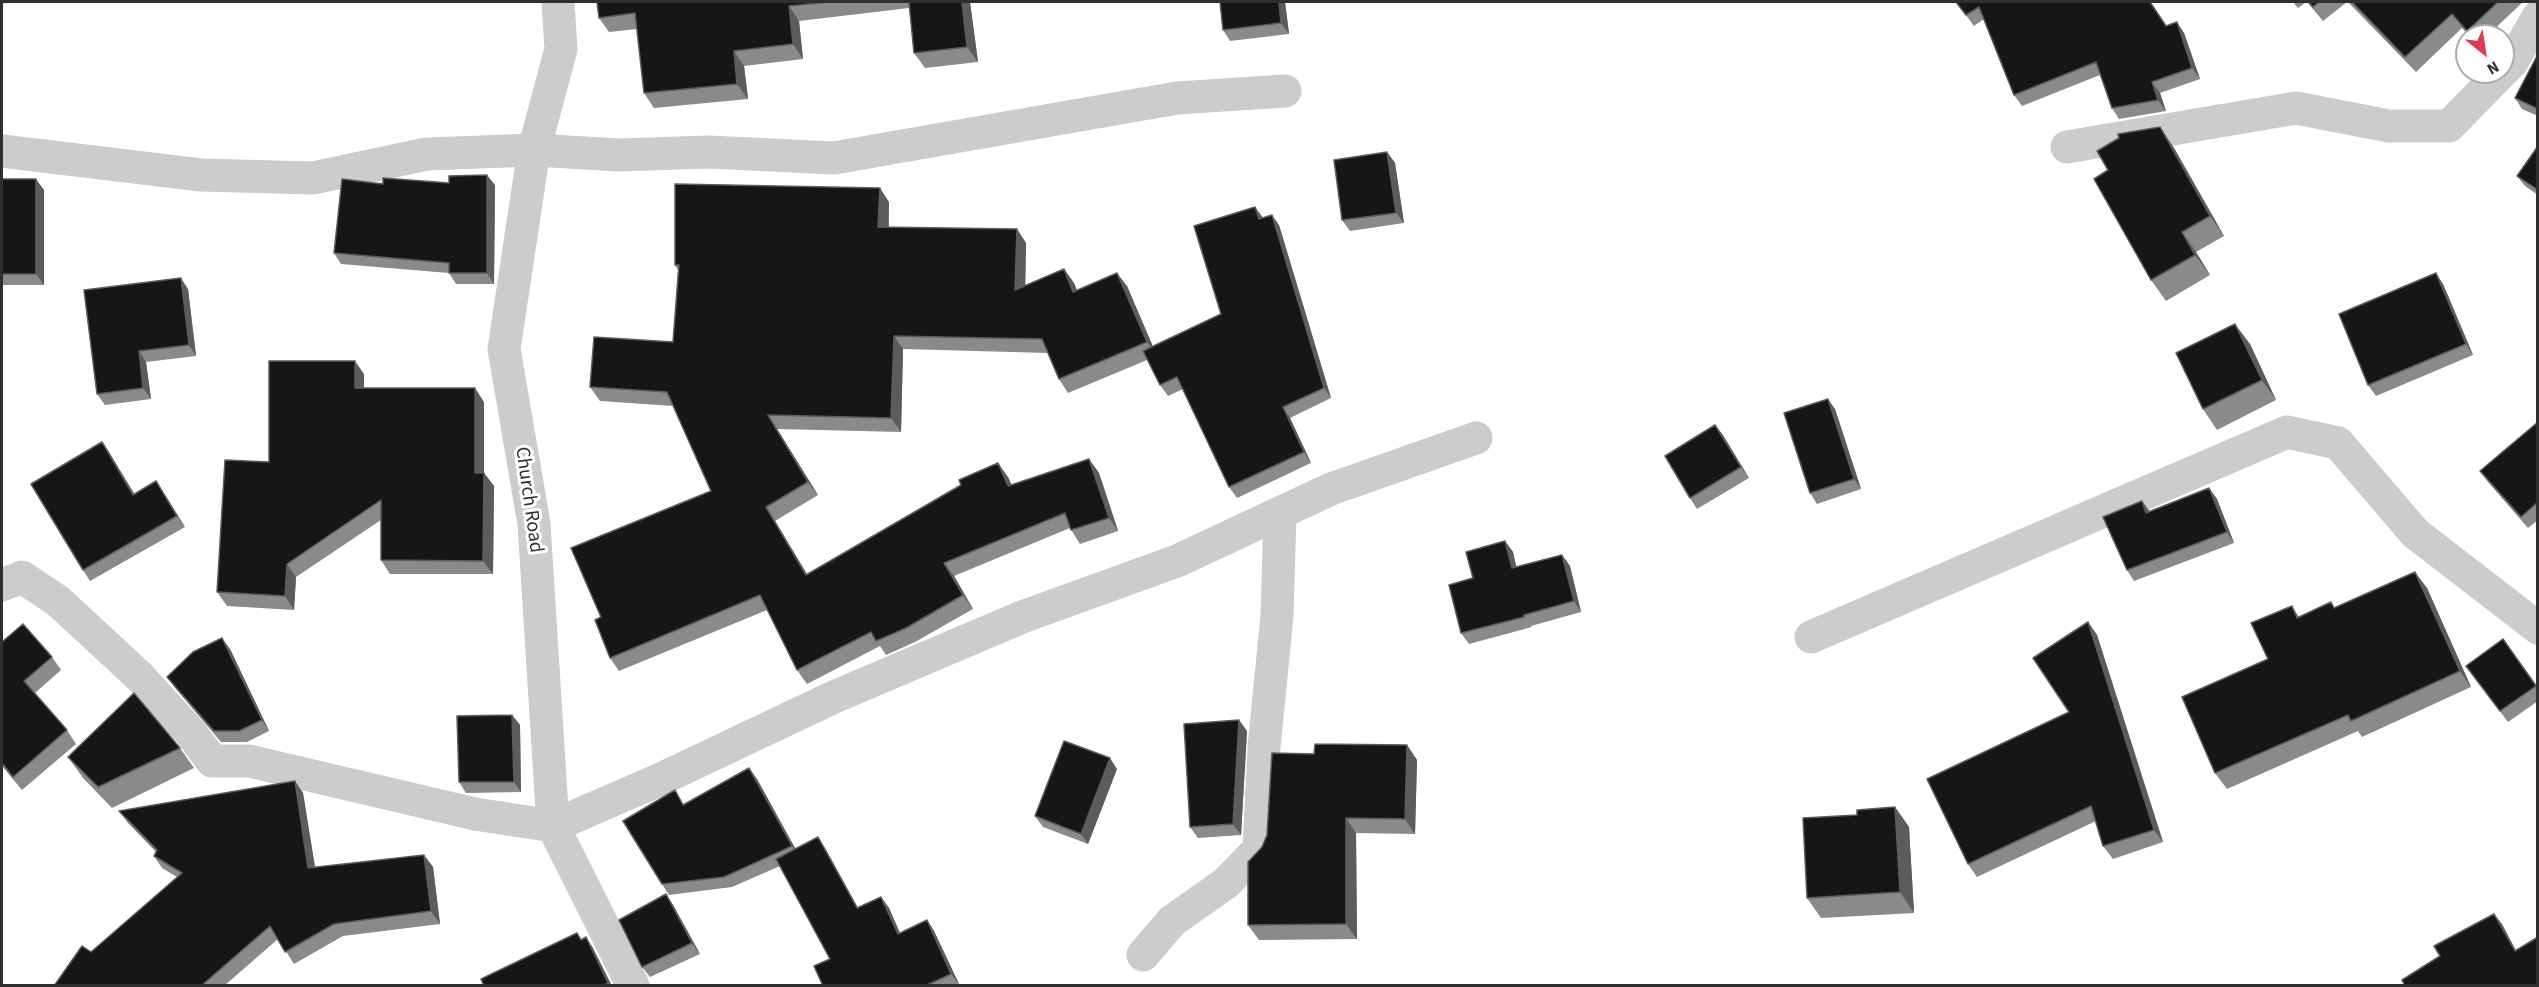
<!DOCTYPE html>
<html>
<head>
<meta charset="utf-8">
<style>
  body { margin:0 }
  #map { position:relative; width:2539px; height:987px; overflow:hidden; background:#fff; font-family:"Source Sans 3",sans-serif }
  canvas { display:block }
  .frame { position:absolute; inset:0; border:3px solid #2f2f2f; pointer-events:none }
  .north { position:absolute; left:2455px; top:24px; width:60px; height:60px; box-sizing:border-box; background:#fff; border:2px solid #acacac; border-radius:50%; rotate:150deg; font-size:16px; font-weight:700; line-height:24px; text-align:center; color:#2f2f2f }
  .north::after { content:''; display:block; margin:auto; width:21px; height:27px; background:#de3a56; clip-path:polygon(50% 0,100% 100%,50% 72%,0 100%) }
</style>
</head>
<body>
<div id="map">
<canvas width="2539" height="987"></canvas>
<div class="frame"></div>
<div class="north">N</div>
</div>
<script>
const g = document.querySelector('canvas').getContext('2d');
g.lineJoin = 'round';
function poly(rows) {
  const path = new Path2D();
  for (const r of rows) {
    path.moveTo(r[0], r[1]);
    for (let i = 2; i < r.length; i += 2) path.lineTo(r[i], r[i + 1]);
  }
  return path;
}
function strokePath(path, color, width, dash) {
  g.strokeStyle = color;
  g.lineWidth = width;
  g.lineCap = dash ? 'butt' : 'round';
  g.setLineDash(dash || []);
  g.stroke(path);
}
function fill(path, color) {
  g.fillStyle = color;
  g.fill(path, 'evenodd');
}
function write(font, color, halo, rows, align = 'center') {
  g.font = font + ' "Source Sans 3",sans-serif';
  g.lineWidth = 6;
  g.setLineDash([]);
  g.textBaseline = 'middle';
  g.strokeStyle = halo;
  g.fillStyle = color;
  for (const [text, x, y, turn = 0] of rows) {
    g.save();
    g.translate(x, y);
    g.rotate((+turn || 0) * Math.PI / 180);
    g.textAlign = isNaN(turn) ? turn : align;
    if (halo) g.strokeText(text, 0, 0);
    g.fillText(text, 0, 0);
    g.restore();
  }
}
const minor = poly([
  [558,2,561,49,534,150,504,349,534,524,553,826,633,986],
  [2503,71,2512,62,2538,17],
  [2067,147,2296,108,2389,126,2449,126,2502,72],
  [2,151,201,175,313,178,427,154,534,150,619,155,709,152,834,158,1177,98,1285,91],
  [2,585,22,577,58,601,139,676,191,733,212,761,249,761,475,814,553,826,661,779,834,697,1022,617,1177,561,1331,489,1476,438],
  [1811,637,2287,432,2338,443,2415,533,2538,628],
  [1143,955,1172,921,1226,883,1259,849,1264,747,1277,616,1280,513]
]);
const wall = poly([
  [597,2,970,2,978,62,925,68,914,53,909,8,799,21,803,59,744,66,748,99,654,108,644,93,637,29,609,32,599,18],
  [1220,2,1285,2,1289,34,1230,41,1223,30],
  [1956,2,2166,26,2184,33,2200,79,2160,93,2166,111,2119,119,2112,108,2100,75,2022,106,2014,95,1984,19,1974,26],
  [2293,2,2306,2,2298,8],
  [2307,2,2347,2,2323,21],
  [2348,2,2523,2,2487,36,2469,36,2462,28,2416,72],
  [2538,54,2538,116,2522,109,2515,98],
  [2160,127,2174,148,2224,236,2196,252,2210,275,2166,301,2151,280,2108,170],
  [2538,146,2538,195,2525,186,2517,176],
  [1387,152,1395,163,1404,223,1350,231,1342,220],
  [2,179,44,190,44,285,2,285],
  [449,183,495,185,494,284,456,284,449,273,341,264,334,253,383,184],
  [889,202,889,227,1017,229,1026,243,1025,286,1064,269,1074,283,1077,290,1127,286,1153,347,1221,314,1255,207,1263,218,1279,225,1331,398,1290,418,1311,463,1237,498,1229,487,1183,389,1168,396,1160,385,1147,360,1068,393,1059,379,1048,353,903,349,901,432,777,429,818,495,775,521,807,575,1008,477,1012,485,1089,459,1099,473,1118,531,1080,544,1070,528,954,576,973,609,915,642,886,655,880,646,807,684,797,670,767,610,619,671,610,658,601,617,711,491,673,406,600,401,590,387,673,342,678,270,675,265],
  [2443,284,2473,355,2376,396,2368,385],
  [188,289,196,356,146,362,151,399,105,405,97,394],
  [2250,344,2276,400,2217,430,2203,409],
  [364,374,364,388,484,402,484,473,494,486,493,574,390,574,381,560,381,520,296,577,294,610,227,606,217,592,269,462],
  [1835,409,1861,489,1817,504,1810,493],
  [2538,422,2538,520,2528,528,2488,482,2480,471],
  [1715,425,1749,478,1697,509,1690,498],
  [102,442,134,494,163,492,185,527,90,581,83,570],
  [2209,488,2217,499,2234,543,2134,581,2127,570,2142,501,2149,511],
  [1505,541,1513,552,1516,567,1562,555,1570,566,1581,612,1531,626,1532,627,1469,644,1461,633,1473,578],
  [2427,588,2471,687,2362,737,2358,731,2227,789,2215,773,2292,606,2299,617],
  [2088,622,2097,635,2163,842,2113,859,2103,846,2096,821,1977,877,1968,864,2069,712],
  [2503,639,2538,687,2538,701,2508,722,2466,666],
  [2,642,52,657,61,670,35,693,67,730,76,744,22,790,2,766],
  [230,649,269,731,247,742,221,742,175,688,167,677],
  [512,715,520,725,521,792,466,793,459,782],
  [1239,720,1247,731,1241,835,1198,838,1190,827],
  [1407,745,1417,760,1415,834,1356,833,1357,939,1259,940,1248,925,1262,847,1267,835,1314,754],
  [180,748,194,768,112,808,83,778,68,757],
  [1117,769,1088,844,1043,827,1035,816],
  [757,779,795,849,825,848,858,908,881,897,889,908,900,933,927,920,934,931,959,984,956,986,823,986,830,959,780,866,732,887,669,895,662,884,684,804],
  [295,781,303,793,315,867,424,855,433,867,440,924,343,936,294,964,278,939,224,986,54,986,177,877,162,868,154,856,156,852,128,823,119,811],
  [1895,807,1909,827,1914,913,1821,918,1807,898],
  [666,894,673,905,700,954,650,977,642,967]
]);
const shadedWall = poly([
  [962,2,970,2,978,62,967,47],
  [1279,2,1285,2,1289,34,1281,23],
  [789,6,799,21,803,59,793,44],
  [2177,22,2184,33,2200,79,2192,68],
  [734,51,744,66,748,99,737,84],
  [2152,82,2160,93,2166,111,2158,100],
  [2160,127,2174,148,2224,236,2210,216],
  [1387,152,1395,163,1404,223,1396,213],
  [487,175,495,185,494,284,487,273],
  [36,179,44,190,44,285,36,274],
  [880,188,889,202,888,241,878,227],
  [1255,207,1263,218,1259,219],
  [1272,215,1279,225,1331,398,1324,388],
  [1017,229,1026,243,1025,304,1015,290],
  [2182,232,2196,252,2210,275,2195,255],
  [1064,269,1074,283,1083,305,1073,292],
  [1117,273,1127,286,1157,356,1147,342],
  [2436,273,2443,284,2473,355,2466,344],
  [181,278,188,289,196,356,189,345],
  [2235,324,2250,344,2276,400,2262,380],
  [894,336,903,349,901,432,891,418],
  [139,351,146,362,151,399,143,388],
  [355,361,364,374,364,401,355,388],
  [475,388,484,402,484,486,475,473],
  [1828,399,1835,409,1861,489,1854,479],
  [1283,407,1290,418,1311,463,1304,452],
  [768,415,777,429,818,495,808,482],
  [1715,425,1723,435,1749,478,1741,467],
  [102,442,109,452,141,505,133,495],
  [1089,459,1099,473,1118,531,1109,518],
  [998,463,1008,477,1018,500,1008,486],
  [484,473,494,486,493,574,483,561],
  [156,481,163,492,185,527,177,516],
  [2209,488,2217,499,2234,543,2227,532],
  [2142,501,2150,512,2146,513],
  [766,507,775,521,816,589,806,575],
  [1505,541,1513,552,1519,579,1512,568],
  [1562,555,1570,566,1581,612,1574,601],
  [944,563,954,576,973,609,963,595],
  [287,564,296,577,294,610,285,596],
  [2415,572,2427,588,2471,687,2460,671],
  [2088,622,2097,635,2163,842,2154,830],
  [222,638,230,649,269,731,262,720],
  [512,715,520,725,521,792,514,782],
  [1239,720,1247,731,1241,835,1233,824],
  [1407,745,1417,760,1415,834,1405,819],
  [1110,758,1117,769,1088,844,1081,834],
  [749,768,757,779,800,857,792,846],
  [295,781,303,793,317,880,308,868],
  [1895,807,1909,827,1914,913,1900,892],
  [1346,818,1356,833,1357,939,1346,924],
  [818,837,825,848,864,919,857,908],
  [424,855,433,867,440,924,431,911],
  [666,894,673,905,700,954,692,943],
  [881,897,889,908,905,945,898,934],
  [2494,914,2502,924,2522,962,2515,951],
  [927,920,934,931,959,984,951,974],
  [586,937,593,948,612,986,610,986,608,983]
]);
const building = poly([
  [597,2,829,2,789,6,793,44,734,51,737,84,644,93,635,13,599,18,597,2],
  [909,2,962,2,967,47,914,53,909,2],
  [1220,2,1279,2,1281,23,1223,30,1220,2],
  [1956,2,2150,2,2166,26,2177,22,2192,68,2152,82,2158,100,2112,108,2096,62,2014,95,1979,7,1966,15,1956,2],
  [2309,2,2319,2,2313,7,2309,2],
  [2352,2,2498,2,2467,31,2452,14,2405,57,2352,2],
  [2538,54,2538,109,2515,98,2538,54],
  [2160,127,2210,216,2182,232,2195,255,2151,280,2094,179,2108,170,2097,151,2119,138,2118,134,2160,127],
  [2538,146,2538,190,2517,176,2538,146],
  [1387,152,1396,213,1342,220,1334,160,1387,152],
  [487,175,487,273,449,273,449,263,334,253,342,179,383,184,383,178,449,183,449,176,487,175],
  [2,179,36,179,36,274,2,274,2,179],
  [675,184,880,188,878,227,1017,229,1015,290,1064,269,1073,292,1117,273,1147,342,1059,379,1042,339,894,336,891,418,768,415,808,482,766,507,806,575,961,485,959,480,998,463,1008,486,1089,459,1109,518,1071,530,1065,513,944,563,963,595,906,628,876,641,871,632,797,670,760,595,610,658,595,620,601,617,571,548,711,491,667,392,590,387,594,337,673,342,679,265,675,265,675,184],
  [1255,207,1259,219,1272,215,1324,388,1283,407,1304,452,1229,487,1177,377,1160,385,1143,351,1221,314,1194,226,1255,207],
  [2436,273,2466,344,2368,385,2339,314,2436,273],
  [181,278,189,345,139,351,143,388,97,394,84,290,181,278],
  [2235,324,2262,380,2203,409,2176,353,2235,324],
  [269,361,355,361,355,388,475,388,475,473,484,473,483,561,381,560,381,500,287,564,285,596,217,592,225,460,269,462,269,361],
  [1828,399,1854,479,1810,493,1784,413,1828,399],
  [2538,422,2538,502,2521,517,2480,471,2538,422],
  [1715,425,1741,467,1690,498,1665,456,1715,425],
  [102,442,133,495,156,481,177,516,83,570,31,484,102,442],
  [2209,488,2227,532,2127,570,2103,517,2142,501,2146,513,2209,488],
  [1505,541,1512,568,1562,555,1574,601,1524,615,1524,617,1461,633,1449,585,1473,578,1466,552,1505,541],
  [2415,572,2460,671,2351,721,2348,715,2215,773,2182,697,2268,659,2251,623,2292,606,2297,618,2331,602,2334,608,2415,572],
  [2088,622,2154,830,2103,846,2091,806,1968,864,1927,779,2069,712,2033,658,2088,622],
  [23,624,52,657,24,681,67,730,13,777,2,763,2,642,23,624],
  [222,638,262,720,239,731,214,731,167,677,193,652,222,638],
  [2503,639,2536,686,2500,711,2466,666,2503,639],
  [134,693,180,748,98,787,68,757,134,693],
  [512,715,514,782,459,782,457,716,512,715],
  [1239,720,1233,824,1190,827,1184,724,1239,720],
  [1064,741,1110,758,1081,834,1035,816,1064,741],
  [1315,744,1407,745,1405,819,1346,818,1346,924,1248,925,1248,862,1262,847,1267,835,1272,753,1314,754,1315,744],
  [749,768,792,846,724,877,662,884,623,821,675,790,683,805,749,768],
  [295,781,308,868,424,855,431,911,334,924,285,952,270,926,201,986,54,986,82,946,91,952,182,873,154,856,157,850,119,811,295,781],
  [1895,807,1900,892,1807,898,1803,818,1857,815,1857,810,1895,807],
  [818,837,857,908,881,897,898,934,927,920,951,974,925,986,823,986,814,966,830,959,776,859,818,837],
  [666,894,692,943,642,967,619,920,666,894],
  [2494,914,2515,951,2538,937,2538,986,2405,986,2402,980,2440,956,2434,946,2494,914],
  [577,933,581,940,586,937,608,983,602,986,484,986,481,979,577,933]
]);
const streetNames = [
  ["Church Road",528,500,82]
];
strokePath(minor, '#ccc', 33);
fill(wall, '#8a8a8a');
fill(shadedWall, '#5c5c5c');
fill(building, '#161616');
strokePath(building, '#5c5c5c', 1.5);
write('20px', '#2f2f2f', '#fff', streetNames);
</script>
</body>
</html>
